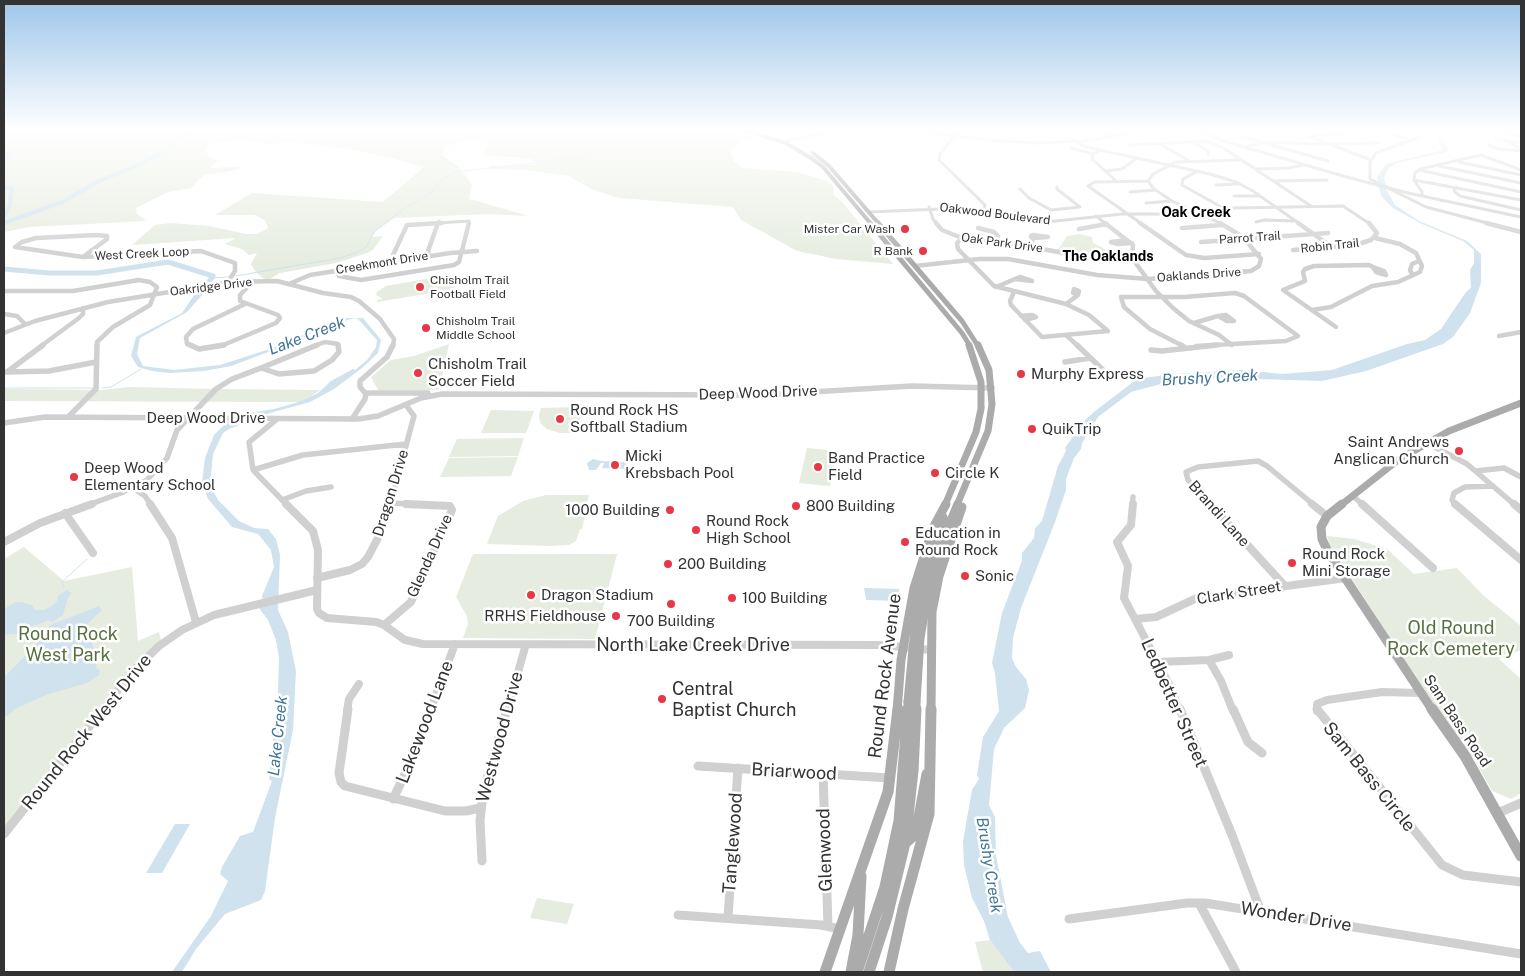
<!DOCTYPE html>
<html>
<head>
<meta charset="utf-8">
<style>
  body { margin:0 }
  #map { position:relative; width:1525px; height:976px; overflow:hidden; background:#fff; font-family:"Public Sans",sans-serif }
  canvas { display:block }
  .frame { position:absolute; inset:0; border:5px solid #333; pointer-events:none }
</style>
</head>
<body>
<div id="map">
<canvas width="1525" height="976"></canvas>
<div class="frame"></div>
</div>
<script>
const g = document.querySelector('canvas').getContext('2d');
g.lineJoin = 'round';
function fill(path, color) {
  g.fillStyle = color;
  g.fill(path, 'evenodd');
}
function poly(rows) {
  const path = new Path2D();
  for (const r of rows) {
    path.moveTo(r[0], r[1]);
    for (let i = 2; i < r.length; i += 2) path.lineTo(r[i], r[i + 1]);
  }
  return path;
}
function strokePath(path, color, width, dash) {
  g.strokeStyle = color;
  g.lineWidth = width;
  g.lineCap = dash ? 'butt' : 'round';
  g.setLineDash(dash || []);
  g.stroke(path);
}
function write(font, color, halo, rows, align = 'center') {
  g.font = font + ' "Public Sans",sans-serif';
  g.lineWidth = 5;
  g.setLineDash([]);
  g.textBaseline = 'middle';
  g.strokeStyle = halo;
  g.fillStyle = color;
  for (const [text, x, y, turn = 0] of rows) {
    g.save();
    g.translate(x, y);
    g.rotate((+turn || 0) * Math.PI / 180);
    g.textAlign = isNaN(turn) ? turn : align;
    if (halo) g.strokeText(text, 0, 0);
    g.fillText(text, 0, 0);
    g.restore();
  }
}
const green = poly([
  [4,129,731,129,757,140,741,141,730,152,734,161,742,168,797,172,827,181,834,187,833,194,843,203,893,264,836,259,797,251,741,220,733,207,619,198,593,190,569,176,526,170,490,169,489,166,534,165,538,163,527,158,483,155,488,147,485,142,472,140,446,146,442,155,460,168,472,185,469,199,529,216,488,214,394,218,376,231,372,237,383,236,373,250,367,253,336,263,280,273,270,279,264,279,256,272,251,264,257,253,249,255,242,249,225,244,236,238,132,245,155,225,170,223,209,226,246,234,257,234,268,228,265,220,254,215,215,215,252,193,383,202,424,167,388,157,354,150,293,142,269,144,244,140,218,142,210,143,206,151,209,157,218,160,210,168,244,167,232,171,204,175,191,188,168,192,136,208,137,214,146,221,29,227,4,232],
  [1080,234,1092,237,1093,243,1111,252,1113,259,1057,251,1067,236],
  [448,275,460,277,463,282,449,290,377,302,377,300,383,299,376,295,377,292,386,286],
  [449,344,439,390,378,390,371,377,391,360,414,356],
  [129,387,216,389,320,390,303,402,4,401,4,389,102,390],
  [580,407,583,410,576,433,560,433,547,429,540,423,539,415,541,408],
  [491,410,534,411,526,433,481,433],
  [524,438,518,456,449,457,457,439],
  [807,448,837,451,830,486,799,483],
  [518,457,511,476,440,477,449,458],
  [546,495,589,495,582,529,580,529,576,541,569,545,550,546,487,544,498,516,523,501],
  [1327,536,1354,539,1387,549,1414,574,1457,568,1483,595,1521,626,1521,650,1499,659,1521,679,1521,793,1511,799,1492,791,1475,761,1416,679,1349,574,1332,553],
  [24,547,64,581,132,567,138,641,159,632,161,640,127,672,4,828,4,559],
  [473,554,617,554,595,639,463,638,468,624,467,616,456,597],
  [537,898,574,904,567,924,530,918],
  [990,940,1014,972,983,972,975,942]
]);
const water = poly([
  [1429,129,1440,132,1448,149,1447,152,1397,163,1388,169,1384,178,1387,191,1395,205,1419,221,1467,241,1481,254,1481,283,1470,313,1453,337,1443,344,1366,371,1322,381,1225,378,1179,379,1131,392,1098,417,1082,443,1081,449,1074,458,1066,479,1066,490,1055,522,1021,608,1013,638,1012,658,1016,667,1026,679,1029,690,1025,708,1004,728,994,749,989,805,995,817,996,856,1008,917,1020,943,1028,953,1040,951,1051,972,1014,972,990,940,984,921,972,898,964,865,963,841,972,790,979,779,977,775,983,737,999,711,995,673,992,663,1002,613,1022,561,1022,553,1034,538,1035,528,1042,521,1058,466,1066,451,1065,448,1084,421,1094,412,1133,382,1143,378,1173,374,1243,370,1282,374,1332,370,1407,344,1425,340,1441,329,1466,292,1471,288,1470,270,1474,263,1474,250,1463,241,1422,224,1393,208,1382,197,1378,186,1377,177,1386,164,1443,150,1438,140,1438,132],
  [209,281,218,283,216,287,203,294,187,312,140,338,137,354,143,366,174,370,220,365,273,348,294,340,316,327,348,318,363,318,381,340,378,353,362,368,334,389,310,402,270,413,229,429,223,433,213,454,211,474,213,491,218,500,239,521,254,528,268,529,276,539,280,555,278,610,288,632,296,671,293,730,275,818,265,891,261,900,225,914,196,949,182,972,172,972,211,916,228,881,220,874,222,867,240,836,253,832,272,781,269,779,278,692,279,657,276,640,268,620,259,608,263,601,262,596,274,567,271,550,258,534,232,527,208,499,202,483,205,458,214,435,227,422,249,413,274,409,302,401,318,393,331,381,353,369,355,370,368,359,376,347,377,340,358,319,355,318,329,325,287,345,231,366,204,371,170,373,152,371,138,367,131,356,136,337,182,313,201,285],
  [593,459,601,461,627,462,625,469,602,468,604,463,601,463,596,470,589,470,587,463],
  [864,588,899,589,898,601,866,600],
  [67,590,71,593,68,598,63,615,52,622,49,620,33,626,24,633,4,635,4,609,16,602,21,602,32,605,34,610,44,610,52,606,57,601,58,596],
  [99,606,102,610,86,625,97,659,96,668,100,671,99,675,87,683,46,695,15,709,4,718,4,677,28,653,47,632,46,628,53,624],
  [175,824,190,824,162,873,146,873]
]);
const stream = poly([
  [458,171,456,167,442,158,454,147,457,135,462,129],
  [236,276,340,258,358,252,366,247,375,231,408,206,431,193,440,182,454,172,580,158,637,129],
  [213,278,227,277],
  [4,388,93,388],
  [102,388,111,387,141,369],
  [64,587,62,582,87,559]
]);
const riverFar1 = poly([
  [4,154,11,154,4,163],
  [4,187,12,188,10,205,4,216],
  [4,223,62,202,99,181,139,165,160,153,189,129]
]);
const river = poly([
  [4,269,49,273,97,273,168,262,213,276,205,288]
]);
const minorFar4 = poly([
  [897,129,1000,141,1038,143,1093,140,1136,131,1167,129],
  [960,129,940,154,939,160,985,205,983,214],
  [1048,129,1052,134],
  [1085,129,1114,135],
  [1195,129,1224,141,1343,176],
  [1406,129,1409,129],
  [1422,129,1424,134,1422,136,1376,153,1370,162,1370,179,1426,207,1491,224],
  [1384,131,1410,140],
  [1499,131,1521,137],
  [1237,135,1328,161],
  [1495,138,1510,142,1521,150],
  [1073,140,1086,147,1210,174,1236,182,1253,191,1300,224],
  [784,142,828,132,852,129],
  [1193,142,1208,151,1208,154],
  [1510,142,1521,142],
  [1160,144,1188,160],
  [1129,145,1207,141,1225,149,1311,206],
  [1489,145,1501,150],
  [1247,146,1271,142,1317,144,1378,143],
  [1071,148,1093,154],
  [1499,149,1521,151],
  [1101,150,1093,154,1092,159,1115,180],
  [1371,160,1308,136,1400,129],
  [1459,162,1521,175],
  [1439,166,1521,183],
  [1256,169,1288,168,1303,165],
  [1419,170,1521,192],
  [1105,171,1122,169,1137,158],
  [1198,171,1183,179,1182,185,1223,208],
  [1414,180,1521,200],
  [1274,181,1327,180],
  [1216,185,1239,184],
  [1457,187,1454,191,1460,196,1521,210],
  [1020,189,1029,198,1051,210,1080,207,1057,189,1057,187],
  [1130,192,1156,190],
  [1408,193,1521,217],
  [1234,196,1260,196],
  [1422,196,1422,192,1414,180,1415,173,1420,169,1481,155,1521,170],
  [1146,203,1172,201],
  [929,207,933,219,937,224],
  [869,212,940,209,1046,222,1122,214,1188,214,1233,208,1343,206,1370,224],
  [1096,216,1106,224],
  [1256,222,1264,220,1293,221],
  [423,224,469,221,468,224],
  [438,224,439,221],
  [1142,224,1088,186,1095,182,1148,181],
  [1222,224,1172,201,1154,189,1148,181,1153,174,1176,162,1241,160]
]);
const minorFar3 = poly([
  [936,223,942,230,962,238,1020,245,1097,259,1150,261],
  [1105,223,1133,245,1132,258,1156,291,1173,308,1189,321,1219,335,1232,345],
  [1140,223,1186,255,1204,258,1259,254],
  [1298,223,1332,247],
  [1486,223,1521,232],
  [978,228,994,232,998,236,997,242],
  [1182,228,1222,225],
  [1079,229,1107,224],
  [96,235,107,236,107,239,83,257,15,247,22,242,36,238,96,235],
  [962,238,957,243,958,249,994,286,1066,304,1089,315,1108,331],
  [1127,240,1111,242,1118,244,1132,243],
  [1201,242,1328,233],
  [1031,246,1033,238,1048,237,1033,235,1031,236,1032,239],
  [1293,250,1355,245,1371,240,1377,233,1369,223],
  [429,256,428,251,438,223],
  [83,257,201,251,235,263,235,271,227,283],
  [394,262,393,255,407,225,442,223],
  [915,266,979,259,1008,259,1097,275,1148,279,1251,271,1259,266,1261,259,1243,237,1220,223],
  [1373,267,1384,271,1386,275,1376,272,1373,267],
  [337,270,339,276,361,280,454,265,459,262,469,223],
  [1412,274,1410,270,1412,264,1419,261],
  [1020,277,1032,281,1015,279,1020,277],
  [289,284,310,275,450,253,477,251],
  [996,287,1015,279],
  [1074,289,1079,291,1078,295,1073,293,1074,289],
  [4,291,73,291,139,280,150,282,157,287,150,305,113,327,97,342,97,346],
  [1014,292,1010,301,1011,305,1042,337,1108,331],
  [1066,304,1078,295],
  [1312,310,1331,307,1372,286,1398,282,1420,272,1422,266,1416,253,1400,244,1375,238],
  [4,314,17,316,25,324],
  [1226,315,1234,321,1227,321,1218,316,1226,315],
  [1021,316,1032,315,1036,317,1025,320],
  [1194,323,1218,316],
  [1336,327,1283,290,1305,281,1303,272,1305,269,1314,266,1369,265,1373,267],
  [4,333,35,321,108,302,231,282,277,281,323,293,351,297,359,301,380,319,394,339,393,346],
  [1067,336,1078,346],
  [1499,336,1521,332],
  [41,346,79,318,83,314,83,308],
  [193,346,187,344,186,337,193,329,245,304],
  [221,346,276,323,280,318,278,315,240,301,240,295,253,281],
  [314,346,325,342,338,344,338,346],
  [1183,346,1150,329,1124,307,1121,297,1184,297,1235,293,1244,296,1298,336,1286,341,1196,346]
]);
const minorFar2 = poly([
  [190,345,199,349,224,345],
  [317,345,261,368,279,374,314,371,332,360,339,352,338,345],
  [1077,345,1103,370],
  [1181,345,1184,347],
  [1151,350,1162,351,1217,345],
  [1065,362,1090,358],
  [6,372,49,371,96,362],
  [7,372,43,345],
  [366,393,428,393],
  [68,417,96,389,97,345],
  [277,419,249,442,253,470,287,505],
  [352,419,365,399,366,394,360,387,360,381,387,357,393,345],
  [4,423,45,417,358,419,378,416,421,398,442,394,761,395,912,386,992,388],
  [1429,444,1467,464,1515,505],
  [253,470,303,455,406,444],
  [1476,471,1504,468,1521,477],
  [133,488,145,496,151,505],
  [1353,496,1363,505],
  [282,500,306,491,331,487],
  [390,503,431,505],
  [88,505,121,493,147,480,167,458,177,430,216,389,232,379,261,368],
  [390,505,414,416,406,405],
  [1132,505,1133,497],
  [1211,505,1188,480,1186,472,1198,467,1258,461,1267,466,1314,505],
  [1456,505,1452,500,1454,493,1465,487,1493,486]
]);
const minorFar1 = poly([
  [150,504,172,538,196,622],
  [286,504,313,531,318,550,317,609,319,613,327,618,376,622,384,625,405,640,423,644,883,645,930,650],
  [1133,504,1131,525,1117,542,1128,566,1124,598,1170,686,1180,711],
  [1210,504,1284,585],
  [1312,504,1327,516],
  [1362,504,1433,568],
  [1455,504,1521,560],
  [1514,504,1521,510],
  [65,513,93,553],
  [4,542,40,523,92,504],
  [317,578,350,570,362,564,368,557,380,534,390,504],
  [1135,619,1156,617,1197,598,1346,578],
  [384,625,411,602,452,510,450,506,406,504],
  [1209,660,1221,681,1233,711],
  [1159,662,1209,660,1229,655],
  [102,711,131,673,159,646,182,630,214,615,317,590],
  [347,711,349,699,359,684],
  [430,711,455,644],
  [507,711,526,644],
  [1317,711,1317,704,1327,700,1382,692,1420,693]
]);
const minor = poly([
  [348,709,339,773,341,782,345,786,445,811,466,811,480,808],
  [1180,709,1232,835,1261,912],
  [1233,709,1248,742,1262,753],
  [1317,709,1442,865,1463,875,1521,882],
  [698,766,890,778],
  [823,773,828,926],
  [393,799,407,770,430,709],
  [1498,813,1521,803],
  [4,834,103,709],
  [482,861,480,821,483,793,507,709],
  [1199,903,1236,972],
  [678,915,821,925,840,929],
  [728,918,738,768],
  [1069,919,1187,903,1205,903,1521,954]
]);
const majorFar4 = poly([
  [741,129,786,143,811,158,823,167,871,224],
  [813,153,829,166,879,224]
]);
const majorFar3 = poly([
  [870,223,962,333,970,346],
  [878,223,962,321,978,346]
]);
const majorFar2 = poly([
  [945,505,976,432,981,409,981,382,969,345],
  [957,505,988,431,992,404,989,370,978,345],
  [1341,505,1398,460,1449,431,1521,403]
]);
const majorFar1 = poly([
  [1342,504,1327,516,1321,527,1322,539,1328,552,1433,711],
  [917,607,924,576,943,517],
  [925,608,940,547,958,504],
  [897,711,901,660,914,588,933,528,946,504],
  [908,711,908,702],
  [916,711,916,702],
  [931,711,932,612,939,576,962,507]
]);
const major = poly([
  [1432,709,1465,756,1521,856],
  [905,843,912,837,919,817,927,774],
  [825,972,888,792,898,709],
  [851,972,858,935,861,876],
  [857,972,885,887,899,821,908,709],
  [869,972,887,917,905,843,913,771,916,709],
  [889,972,903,909,929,814,931,709]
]);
const minorBridge = poly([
  [1343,176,1408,193]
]);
const majorBridge = poly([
  [908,702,917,607],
  [916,702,920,638,925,608]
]);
const markers = [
  [905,229,5,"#e63946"],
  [923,251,5,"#e63946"],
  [420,287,5,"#e63946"],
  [426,328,5,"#e63946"],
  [418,373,5,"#e63946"],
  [1021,374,5,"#e63946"],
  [560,419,5,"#e63946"],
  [1032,429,5,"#e63946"],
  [1459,451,5,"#e63946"],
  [615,465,5,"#e63946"],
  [818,467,5,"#e63946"],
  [935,473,5,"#e63946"],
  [74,477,5,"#e63946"],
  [796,506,5,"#e63946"],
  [670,510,5,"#e63946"],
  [696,530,5,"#e63946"],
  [905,542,5,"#e63946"],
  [1292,563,5,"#e63946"],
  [668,564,5,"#e63946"],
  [965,576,5,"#e63946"],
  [531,595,5,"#e63946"],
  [732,598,5,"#e63946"],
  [671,604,5,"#e63946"],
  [616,616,5,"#e63946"],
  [662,699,5,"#e63946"]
];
const farStreetnames = [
  ["Oakwood Boulevard",995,214,7],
  ["Parrot Trail",1250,238,-4],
  ["Oak Park Drive",1002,243,8],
  ["Robin Trail",1330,246,-6],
  ["West Creek Loop",142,254,-3],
  ["Creekmont Drive",382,263,-9],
  ["Oaklands Drive",1199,275,-4],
  ["Oakridge Drive",211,287,-7]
];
const farPoinames = [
  ["Mister Car Wash",895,229],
  ["R Bank",913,251],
  ["Chisholm Trail",430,280,"left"],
  ["Football Field",430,294,"left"],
  ["Chisholm Trail",436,321,"left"],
  ["Middle School",436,335,"left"]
];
const farNeighbourhoodnames = [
  ["Oak Creek",1196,213],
  ["The Oaklands",1108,257]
];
const poiNames = [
  ["Chisholm Trail",428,364],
  ["Soccer Field",428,381],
  ["Murphy Express",1031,374],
  ["Round Rock HS",570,410],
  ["Softball Stadium",570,427],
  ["QuikTrip",1042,429],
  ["Saint Andrews",1449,442,"right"],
  ["Anglican Church",1449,459,"right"],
  ["Micki",625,456],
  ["Krebsbach Pool",625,473],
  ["Band Practice",828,458],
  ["Field",828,475],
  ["Deep Wood",84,468],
  ["Elementary School",84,485],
  ["Circle K",945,473],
  ["800 Building",806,506],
  ["1000 Building",660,510,"right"],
  ["Round Rock",706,521],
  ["High School",706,538],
  ["Education in",915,533],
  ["Round Rock",915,550],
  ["Round Rock",1302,554],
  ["Mini Storage",1302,571],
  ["200 Building",678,564],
  ["Sonic",975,576],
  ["Dragon Stadium",541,595],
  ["100 Building",742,598],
  ["RRHS Fieldhouse",606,616,"right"],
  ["700 Building",671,621,"center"]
];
const streetNames = [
  ["Deep Wood Drive",758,393,-2],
  ["Deep Wood Drive",206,418],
  ["Dragon Drive",391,493,-73],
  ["Brandi Lane",1219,514,48],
  ["Glenda Drive",430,556,-66],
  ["Clark Street",1239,593,-9],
  ["Sam Bass Road",1457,721,56]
];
const waterNames = [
  ["Lake Creek",307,336,-21],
  ["Brushy Creek",1210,378,-3],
  ["Lake Creek",278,736,-84],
  ["Brushy Creek",989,865,81]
];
const nearParknames = [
  ["Old Round",1451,628],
  ["Rock Cemetery",1451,649],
  ["Round Rock",68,634],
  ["West Park",68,655]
];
const nearStreetnames = [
  ["North Lake Creek Drive",693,645],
  ["Round Rock Avenue",885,676,-83],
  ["Ledbetter Street",1174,703,66],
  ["Lakewood Lane",425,722,-69],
  ["Round Rock West Drive",87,732,-51],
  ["Westwood Drive",500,737,-75],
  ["Briarwood",794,772,3],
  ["Sam Bass Circle",1369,777,51],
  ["Tanglewood",733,843,-86],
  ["Glenwood",825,850,-92],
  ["Wonder Drive",1296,917,9]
];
const nearPoinames = [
  ["Central",672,689],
  ["Baptist Church",672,710]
];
fill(green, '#e6ecdf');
fill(water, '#cfe2ee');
strokePath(stream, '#cfe2ee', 1);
strokePath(riverFar1, '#cfe2ee', 4);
strokePath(river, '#cfe2ee', 5);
strokePath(minorFar4, '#d0d0d0', 3);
strokePath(minorFar3, '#d0d0d0', 4.5);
strokePath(minorFar2, '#d0d0d0', 5.5);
strokePath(minorFar1, '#d0d0d0', 8);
strokePath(minor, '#d0d0d0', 9);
strokePath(majorFar4, '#ababab', 4);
strokePath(majorFar3, '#ababab', 5);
strokePath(majorFar2, '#ababab', 7);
strokePath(majorFar1, '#ababab', 9);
strokePath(major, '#ababab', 11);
strokePath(minorBridge, '#d0d0d0', 3);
strokePath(majorBridge, '#ababab', 9);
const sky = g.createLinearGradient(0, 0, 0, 265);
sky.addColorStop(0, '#9ec6ea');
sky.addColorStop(0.49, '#fff');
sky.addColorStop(1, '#ffffff00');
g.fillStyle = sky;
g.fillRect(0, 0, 1525, 265);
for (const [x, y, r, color] of markers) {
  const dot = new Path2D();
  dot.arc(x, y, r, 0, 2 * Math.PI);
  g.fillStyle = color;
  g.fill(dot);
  strokePath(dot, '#fff', 2);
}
write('12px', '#333', '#fff', farStreetnames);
write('12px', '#333', '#fff', farPoinames, 'right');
write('bold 14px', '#000', '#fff', farNeighbourhoodnames);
write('15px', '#333', '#fff', poiNames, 'left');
write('15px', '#333', '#fff', streetNames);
write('italic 16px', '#3f7597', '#fff', waterNames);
write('18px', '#56703f', '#fff', nearParknames);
write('18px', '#333', '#fff', nearStreetnames);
write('18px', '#333', '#fff', nearPoinames, 'left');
</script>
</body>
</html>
